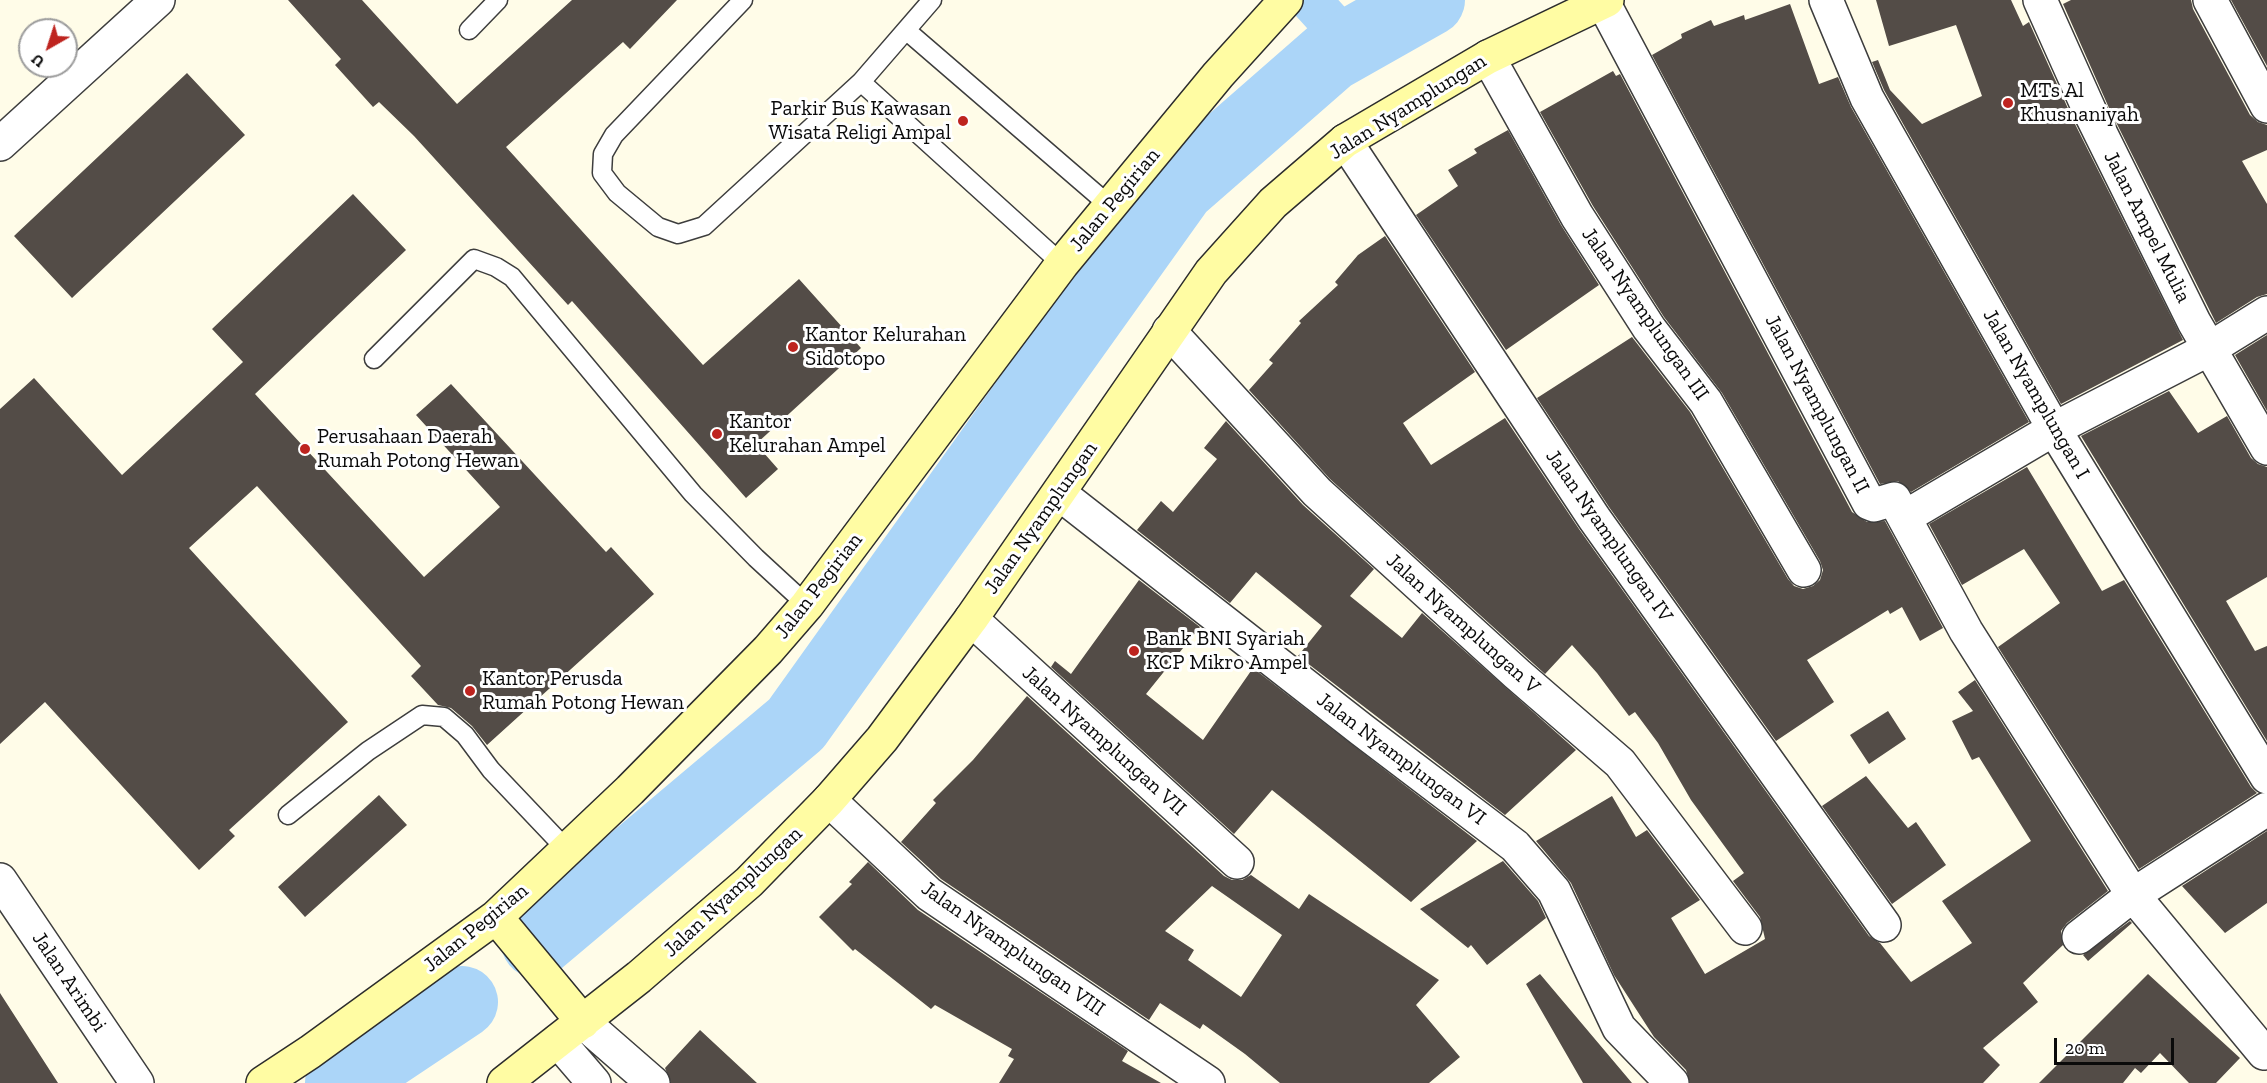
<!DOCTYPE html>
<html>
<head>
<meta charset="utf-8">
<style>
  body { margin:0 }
  #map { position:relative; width:2267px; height:1083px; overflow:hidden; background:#fffce8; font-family:"Zilla Slab",serif }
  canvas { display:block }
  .north { position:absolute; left:18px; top:18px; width:60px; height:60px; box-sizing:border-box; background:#fff; border:2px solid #9d9d9d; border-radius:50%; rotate:219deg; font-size:16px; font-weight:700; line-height:24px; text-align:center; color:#0a0a0a }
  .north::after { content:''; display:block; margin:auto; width:21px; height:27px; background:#be241f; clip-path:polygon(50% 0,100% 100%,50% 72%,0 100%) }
  .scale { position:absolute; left:2054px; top:1038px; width:120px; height:27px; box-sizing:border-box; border:3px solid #0a0a0a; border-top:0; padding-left:8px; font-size:18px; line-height:21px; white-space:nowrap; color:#0a0a0a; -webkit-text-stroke:4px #fff; paint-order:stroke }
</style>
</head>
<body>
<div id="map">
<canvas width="2267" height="1083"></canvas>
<div class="north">U</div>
<div class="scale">20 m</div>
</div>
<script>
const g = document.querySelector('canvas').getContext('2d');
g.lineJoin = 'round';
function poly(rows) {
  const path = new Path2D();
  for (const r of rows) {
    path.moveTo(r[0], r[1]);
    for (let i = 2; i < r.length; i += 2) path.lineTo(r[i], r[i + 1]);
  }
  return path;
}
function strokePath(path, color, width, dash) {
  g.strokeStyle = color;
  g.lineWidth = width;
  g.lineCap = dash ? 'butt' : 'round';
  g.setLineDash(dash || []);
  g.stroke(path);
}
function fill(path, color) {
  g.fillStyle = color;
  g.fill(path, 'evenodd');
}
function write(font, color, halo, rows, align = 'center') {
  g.font = font + ' "Zilla Slab",serif';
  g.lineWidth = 6;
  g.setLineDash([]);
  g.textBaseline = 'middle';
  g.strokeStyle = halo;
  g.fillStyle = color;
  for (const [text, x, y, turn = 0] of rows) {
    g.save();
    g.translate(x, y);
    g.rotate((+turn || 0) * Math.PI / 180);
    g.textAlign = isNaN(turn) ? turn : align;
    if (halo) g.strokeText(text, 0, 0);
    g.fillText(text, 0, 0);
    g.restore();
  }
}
const canal = poly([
  [1310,0,1350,44]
]);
const river = poly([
  [537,942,796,724,1179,188,1330,56,1429,0],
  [341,1083,462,1002]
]);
const building = poly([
  [288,0,362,0,457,104,572,0,677,0,630,49,623,42,506,147,703,365,799,279,861,348,756,444,778,469,746,498,572,301,568,305,414,136,379,102,373,107,335,65,341,59],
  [1876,0,2011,0,2023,26,2029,22,2075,124,2183,340,2061,404,1884,90,1872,62,1878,60,1890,90,1922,124,1982,96,1956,25,1889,46],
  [2071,0,2191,0,2193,9,2250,115,2258,122,2267,125,2267,150,2242,161,2267,204,2267,294,2257,297,2216,323,2109,108,2063,4],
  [2231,0,2267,0,2267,66],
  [1790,4,1819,84,1838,77,1851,107,2029,422,1911,492,1898,481,1880,484,1652,55,1682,38,1681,34,1711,20,1714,26,1744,15,1745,20],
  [1613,71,1616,76,1620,74,1852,512,1867,522,1885,521,1943,628,1920,641,1902,607,1890,614,1888,610,1807,660,1834,702,1776,741,1609,507,1537,398,1632,337,1690,412,1788,579,1794,586,1803,589,1813,586,1820,580,1823,570,1820,561,1722,393,1664,317,1593,206,1540,112],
  [187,73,245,135,72,298,14,236],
  [1508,130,1561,225,1599,285,1506,350,1416,215,1458,186,1448,170,1477,153,1474,149],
  [353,194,406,250,255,394,424,577,500,507,416,415,451,384,606,552,611,547,654,594,487,745,472,726,451,708,438,705,411,676,421,666,257,486,189,548,348,722,229,830,235,836,199,870,45,702,0,744,0,409,34,378,122,475,243,362,212,329],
  [1385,236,1475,372,1403,423,1431,465,1505,418,1579,529,1869,936,1880,943,1911,982,1972,943,1942,901,2031,841,1979,757,1972,760,1952,721,1973,711,1958,692,1975,680,2108,891,2067,923,2061,931,2063,945,2023,983,2038,1002,1983,1048,2000,1065,1983,1083,1690,1083,1686,1070,1654,1037,1614,975,1571,883,1536,841,1612,796,1636,837,1647,830,1700,900,1671,918,1705,974,1765,939,1760,917,1733,881,1744,873,1691,800,1658,743,1635,712,1629,716,1597,673,1572,645,1545,674,1330,479,1249,390,1273,363,1269,360,1301,323,1299,321,1338,285,1335,282,1358,255],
  [2267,335,2267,411,2235,355],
  [2169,391,2198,433,2227,416,2251,458,2258,464,2267,467,2267,577,2226,601,2255,651,2267,646,2267,741,2081,436],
  [1226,421,1303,505,1374,569,1350,596,1402,638,1422,613,1576,750,1505,815,1298,656,1322,626,1256,572,1230,603,1137,530,1161,501,1173,512,1217,459,1204,448],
  [2027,467,2102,591,2124,580,2251,787,2257,793,2139,869,1998,647,2060,603,2024,549,1962,585,1929,524],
  [1139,580,1200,627,1146,694,1203,740,1253,668,1477,841,1411,902,1272,790,1234,834,1051,667,1055,661,1071,674],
  [1027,696,1224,876,1232,880,1242,880,1251,875,1299,909,1309,894,1439,980,1416,1005,1460,1057,1429,1083,1280,1083,1245,1054,1203,1024,1200,1029,1160,1003,1149,1020,941,879,901,842,936,803,933,800,973,760],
  [1212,886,1282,935,1241,997,1188,960,1194,950,1165,931],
  [1888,711,1906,739,1869,764,1850,735],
  [1866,776,1908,828,1916,822,1946,865,1892,904,1822,806],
  [379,795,407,825,305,917,278,887],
  [2267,831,2267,903,2225,933,2182,886],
  [1503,861,1538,901,1546,918,1487,965,1471,945,1468,948,1420,909],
  [868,862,918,910,1128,1051,1122,1061,1161,1083,999,1083,1014,1059,1008,1056,1012,1049,935,1005,931,1009,855,949,853,951,819,917,852,884,849,882],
  [2130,921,2132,923,2088,961,2083,955],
  [1540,974,1632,1083,1583,1083,1526,984],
  [2148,974,2240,1058,2216,1083,2189,1083,2160,1053,2141,1073,2135,1068,2123,1083,2039,1083],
  [0,993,58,1083,0,1083],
  [700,1030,757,1083,671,1083,665,1068]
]);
const lane = poly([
  [743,0,614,135,603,154,602,173,617,193,658,227,678,234,704,226,861,82,932,0],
  [469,30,498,0],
  [907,31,1110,206],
  [861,82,1062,264],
  [374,359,474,259,496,267,512,277,693,494,756,558,807,605],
  [288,815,368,751,422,715,444,717,465,735,491,770,567,850]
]);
const street = poly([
  [1826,0,1867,98,2054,429,2267,777],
  [2040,0,2092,116,2194,322,2267,448],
  [2210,0,2267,106],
  [1603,2,1869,503,1874,505,1894,499,1966,631,2133,895,2264,1053],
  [1488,57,1577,216,1649,328,1706,402,1804,570],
  [1345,141,1594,518,1884,925],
  [0,144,158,0],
  [1169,331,1317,492,1517,674,1620,763,1745,928],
  [1060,494,1362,730,1515,846,1554,891,1619,1028,1672,1083],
  [1905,517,2054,429,2209,349,2267,313],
  [971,619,1237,862],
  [829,800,929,894,1208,1083],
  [0,880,137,1083],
  [2079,937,2133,895,2267,809],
  [583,1022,653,1083],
  [558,1041,594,1083]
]);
const secondary = poly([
  [496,917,583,1022],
  [263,1083,310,1052,496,917,630,790,768,650,807,605,1062,264,1218,75,1286,0],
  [504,1083,639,977,749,882,829,800,882,739,971,619,1211,272,1273,203,1345,141,1488,57,1607,0]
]);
const markers = [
  [2008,103,6,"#be241f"],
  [963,121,6,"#be241f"],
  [793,347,6,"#be241f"],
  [717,434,6,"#be241f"],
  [305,449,6,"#be241f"],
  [1134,651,6,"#be241f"],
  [470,691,6,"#be241f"]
];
const poiNames = [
  ["MTs Al",2020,91],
  ["Khusnaniyah",2020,115],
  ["Parkir Bus Kawasan",951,109,"right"],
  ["Wisata Religi Ampal",951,133,"right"],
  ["Kantor Kelurahan",805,335],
  ["Sidotopo",805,359],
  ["Kantor",729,422],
  ["Kelurahan Ampel",729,446],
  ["Perusahaan Daerah",317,437],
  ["Rumah Potong Hewan",317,461],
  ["Bank BNI Syariah",1146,639],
  ["KCP Mikro Ampel",1146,663],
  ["Kantor Perusda",482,679],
  ["Rumah Potong Hewan",482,703]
];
const streetNames = [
  ["Jalan Nyamplungan",1408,107,-32],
  ["Jalan Pegirian",1115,200,-50],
  ["Jalan Ampel Mulia",2147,227,63],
  ["Jalan Nyamplungan III",1645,314,55],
  ["Jalan Nyamplungan I",2036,394,60],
  ["Jalan Nyamplungan II",1817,404,62],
  ["Jalan Nyamplungan",1041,518,-55],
  ["Jalan Nyamplungan IV",1609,536,55],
  ["Jalan Pegirian",819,586,-52],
  ["Jalan Nyamplungan V",1463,624,42],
  ["Jalan Nyamplungan VII",1104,741,42],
  ["Jalan Nyamplungan VI",1401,759,37],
  ["Jalan Nyamplungan",733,892,-43],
  ["Jalan Pegirian",476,928,-39],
  ["Jalan Nyamplungan VIII",1013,949,35],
  ["Jalan Arimbi",69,982,56]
];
strokePath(canal, '#abd5f8', 42);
strokePath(river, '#abd5f8', 72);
fill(building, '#534c47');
strokePath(lane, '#3d3d3d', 21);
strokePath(street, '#3d3d3d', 36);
strokePath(secondary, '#2c2c2c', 36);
strokePath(lane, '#fff', 18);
strokePath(street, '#fff', 33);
strokePath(secondary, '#fffca3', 33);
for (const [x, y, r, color] of markers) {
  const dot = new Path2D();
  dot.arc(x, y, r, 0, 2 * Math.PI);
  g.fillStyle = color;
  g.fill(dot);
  strokePath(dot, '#fff', 2);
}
write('21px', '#0a0a0a', '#fff', poiNames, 'left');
write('21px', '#0a0a0a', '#fff', streetNames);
</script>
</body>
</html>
